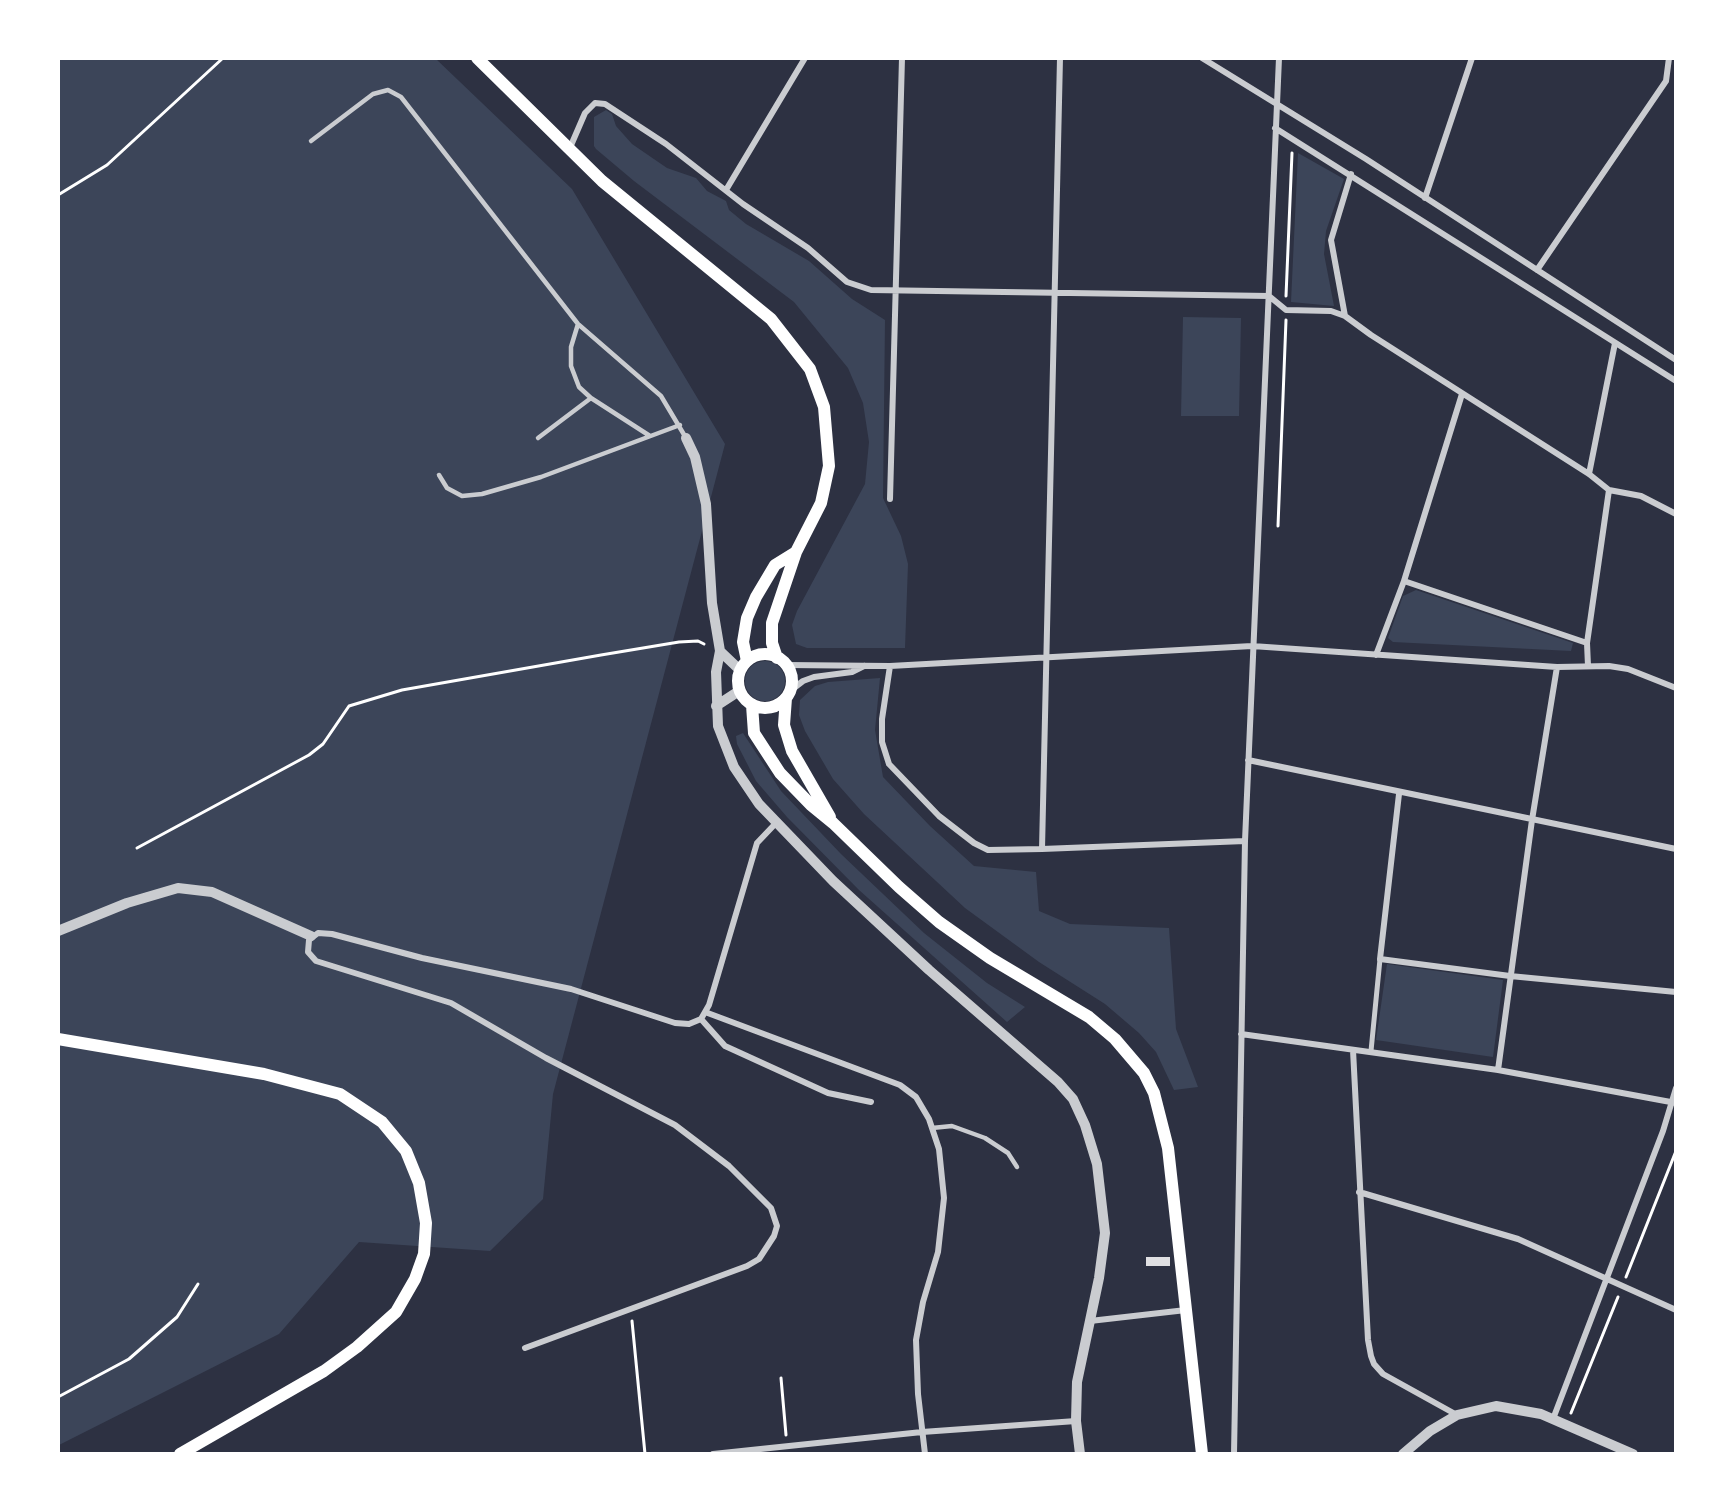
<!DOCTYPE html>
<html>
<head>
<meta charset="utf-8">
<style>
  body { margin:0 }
  #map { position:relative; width:1734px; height:1512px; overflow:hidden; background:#2d3142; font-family:"Noto Serif",serif }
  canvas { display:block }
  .frame { position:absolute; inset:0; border:60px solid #fff; pointer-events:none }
</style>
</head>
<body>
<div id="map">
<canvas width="1734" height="1512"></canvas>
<div class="frame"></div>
</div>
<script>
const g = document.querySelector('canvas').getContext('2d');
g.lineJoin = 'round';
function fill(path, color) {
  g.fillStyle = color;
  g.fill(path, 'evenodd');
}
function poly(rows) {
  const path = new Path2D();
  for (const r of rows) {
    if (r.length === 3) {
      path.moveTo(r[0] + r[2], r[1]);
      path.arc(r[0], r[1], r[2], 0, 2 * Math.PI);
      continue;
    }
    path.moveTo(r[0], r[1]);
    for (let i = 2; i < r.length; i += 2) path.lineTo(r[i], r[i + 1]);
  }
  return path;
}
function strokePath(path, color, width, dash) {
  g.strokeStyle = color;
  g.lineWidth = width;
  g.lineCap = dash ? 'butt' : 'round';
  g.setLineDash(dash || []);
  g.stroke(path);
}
const green = poly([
  [59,59,436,59,572,189,725,444,553,1094,543,1199,490,1251,359,1242,279,1334,59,1445],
  [606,110,612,114,616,126,632,144,667,168,696,178,707,191,726,201,729,210,746,224,809,261,852,299,885,320,883,498,901,536,908,564,905,648,807,648,796,644,792,625,797,611,865,484,869,442,863,403,848,368,794,302,634,181,596,149,594,146,594,117],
  [1298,153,1344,179,1326,231,1324,254,1334,306,1291,302],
  [1183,317,1241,318,1239,416,1181,416],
  [1416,590,1573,643,1571,651,1393,642,1388,638,1403,596],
  [765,681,20],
  [880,678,875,730,883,777,930,826,974,866,1036,872,1039,911,1070,924,1169,928,1176,1029,1198,1087,1174,1090,1156,1052,1139,1033,1105,1004,1039,962,965,908,864,814,833,779,805,731,799,715,800,700,815,686,828,682],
  [743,733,781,791,841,854,924,933,987,983,1025,1007,1007,1022,859,890,787,817,756,781,737,744,736,736],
  [1387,964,1503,980,1493,1057,1376,1040]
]);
const building = poly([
  [1146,1257,1170,1257,1170,1266,1146,1266]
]);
const path = poly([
  [58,195,107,165,223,58],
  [1286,296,1292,153],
  [1278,526,1286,320],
  [137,848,309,755,323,744,349,706,402,690,601,655,679,642,698,641,704,644],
  [1626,1277,1676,1151],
  [632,1321,645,1454],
  [781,1378,786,1435],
  [58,1397,129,1359,177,1317,198,1284],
  [1571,1413,1618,1297]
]);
const service = poly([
  [311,141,373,94,388,90,401,97,578,324,661,396,686,438],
  [578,324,571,347,571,366,579,387,591,398,650,436],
  [538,438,591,398],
  [439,475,447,488,462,496,482,494,541,477,680,425],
  [932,1128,952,1126,985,1138,1008,1153,1017,1167]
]);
const pedestrian = poly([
  [1371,1051,1380,959]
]);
const minor = poly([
  [1202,58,1366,159,1676,360],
  [1275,128,1676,381],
  [569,150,585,113,595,103,605,104,666,144,743,204,808,248,847,282,871,290,1269,296,1286,310,1331,311,1345,316,1371,335,1589,474,1609,490,1641,496,1676,514],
  [726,190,805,58],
  [1425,198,1472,58],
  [1537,270,1666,81,1669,58],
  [1345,316,1331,240,1351,174],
  [1462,394,1404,581,1587,643],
  [1589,474,1615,343],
  [890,499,902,58],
  [1376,655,1404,581],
  [787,665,890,666,1252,646,1557,667,1609,666,1628,669,1676,688],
  [890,666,882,719,882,742,889,764,939,816,974,843,988,850,1042,849,1245,841],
  [1588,666,1587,643,1609,490],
  [790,691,803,681,814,677,852,672,864,666],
  [1248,760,1676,849],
  [1399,794,1380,959,1510,976,1676,992],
  [1042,849,1060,58],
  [705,1012,900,1085,916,1097,929,1119,939,1149,944,1198,938,1252,923,1302,916,1340,918,1394,925,1454],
  [701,1019,725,1046,828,1093,871,1102],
  [1241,1034,1498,1070,1676,1103],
  [1353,1050,1368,1340,1371,1356,1374,1364,1383,1374,1457,1415],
  [1498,1070,1532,820,1557,667],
  [1359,1192,1518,1239,1676,1310],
  [1090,1321,1186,1310],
  [525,1348,747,1266,759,1259,774,1236,777,1226,771,1208,729,1166,675,1125,546,1058,451,1003,316,961,308,952,309,940,318,933,332,934,422,958,571,989,675,1023,689,1024,701,1019,709,1005,757,843,776,823],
  [1553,1419,1663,1131,1676,1088],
  [713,1454,922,1432,1076,1421],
  [1234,1454,1245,841,1279,58]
]);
const tertiary = poly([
  [686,438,695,457,706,504,712,603,720,651,716,672,718,726,734,767,759,804,833,881,929,970,1058,1082,1073,1099,1085,1125,1097,1164,1105,1233,1099,1278,1077,1382,1076,1421,1080,1454],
  [720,651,740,670],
  [716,706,739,691],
  [58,931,127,903,178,888,212,892,311,936],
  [1403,1454,1430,1431,1457,1415,1496,1406,1541,1414,1633,1454]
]);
const secondary = poly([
  [477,58,602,181,771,319,810,369,824,407,829,466,821,503,796,552,772,623,772,643,777,658],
  [765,681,27],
  [747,661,743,642,747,618,756,597,775,565,796,552],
  [786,698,784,725,792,751,830,817],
  [752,705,754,733,780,773,811,805,833,823,899,887,939,922,990,958,1089,1017,1115,1039,1144,1073,1154,1093,1168,1148,1202,1454],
  [58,1039,264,1074,340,1094,382,1122,406,1151,419,1183,426,1223,424,1254,415,1279,396,1312,357,1347,324,1371,180,1454]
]);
fill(green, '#3c4559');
fill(building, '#e0e0e3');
strokePath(path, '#fff', 3);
strokePath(service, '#caccd0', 4.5);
strokePath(pedestrian, '#caccd0', 5);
strokePath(minor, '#caccd0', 6);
strokePath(tertiary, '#caccd0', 10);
strokePath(secondary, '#fff', 12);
</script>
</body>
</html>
